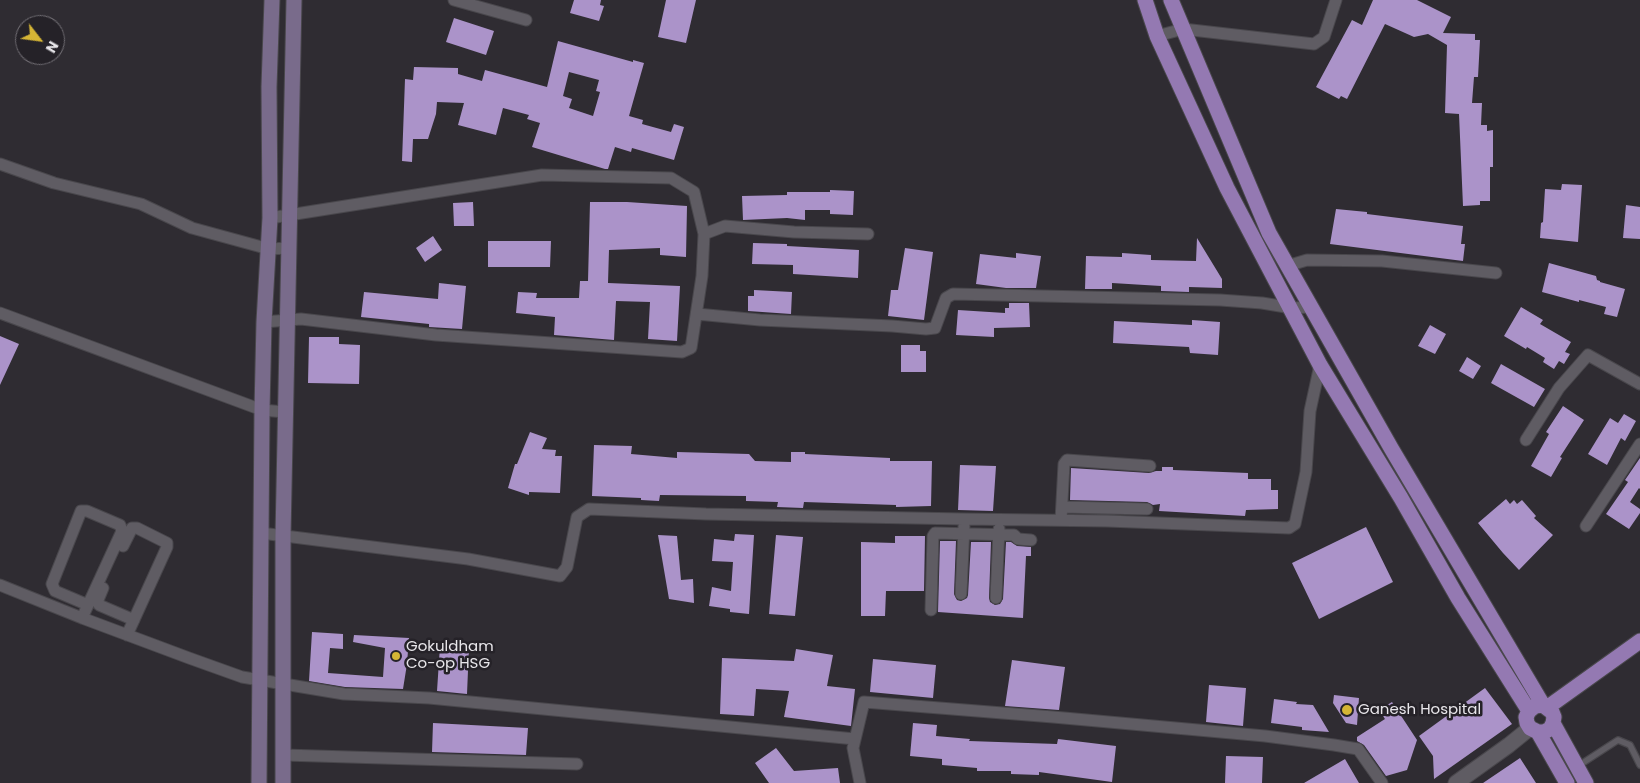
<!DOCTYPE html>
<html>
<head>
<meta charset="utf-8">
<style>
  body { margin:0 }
  #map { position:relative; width:1640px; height:783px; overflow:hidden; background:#2f2c32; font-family:Poppins,sans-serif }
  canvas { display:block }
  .north { position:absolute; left:15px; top:15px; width:50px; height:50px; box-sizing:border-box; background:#252228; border:1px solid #737076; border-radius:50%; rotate:120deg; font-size:14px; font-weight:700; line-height:20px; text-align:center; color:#e8e6ea }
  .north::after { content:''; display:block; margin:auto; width:18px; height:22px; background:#d5b535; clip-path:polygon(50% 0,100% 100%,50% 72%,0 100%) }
</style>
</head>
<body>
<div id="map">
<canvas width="1640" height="783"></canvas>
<div class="north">N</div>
</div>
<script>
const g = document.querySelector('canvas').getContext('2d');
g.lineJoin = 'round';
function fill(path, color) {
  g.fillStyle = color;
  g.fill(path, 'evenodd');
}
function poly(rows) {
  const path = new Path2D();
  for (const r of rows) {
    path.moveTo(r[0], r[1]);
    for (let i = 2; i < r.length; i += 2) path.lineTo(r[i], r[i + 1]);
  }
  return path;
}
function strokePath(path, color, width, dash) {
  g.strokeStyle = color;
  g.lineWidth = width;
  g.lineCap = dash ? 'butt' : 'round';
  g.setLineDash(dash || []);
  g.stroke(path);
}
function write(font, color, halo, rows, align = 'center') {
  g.font = font + ' Poppins,sans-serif';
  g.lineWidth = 5;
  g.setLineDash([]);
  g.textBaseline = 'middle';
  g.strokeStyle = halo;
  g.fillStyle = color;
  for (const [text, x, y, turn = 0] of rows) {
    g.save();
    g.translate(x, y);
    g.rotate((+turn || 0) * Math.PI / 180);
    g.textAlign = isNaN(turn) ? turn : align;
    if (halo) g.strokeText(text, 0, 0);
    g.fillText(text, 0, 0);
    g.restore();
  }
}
const building = poly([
  [574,0,601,0,600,5,604,6,599,21,570,13],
  [666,0,696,0,686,43,658,37],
  [1373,0,1417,0,1451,17,1443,33,1475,34,1475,40,1480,40,1478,77,1474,77,1472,103,1482,103,1481,125,1487,125,1487,131,1493,130,1493,167,1490,167,1490,201,1480,201,1480,205,1463,206,1459,114,1445,113,1447,45,1428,34,1414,37,1385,24,1347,99,1341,96,1339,99,1316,87,1352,20,1362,25],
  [454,18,494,31,486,55,446,42],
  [558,41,633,62,633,60,644,63,629,116,643,120,642,124,671,132,674,124,684,127,674,160,632,148,631,152,615,147,608,169,605,169,532,147,540,123,527,119,529,115,503,108,496,135,458,125,464,103,437,102,436,114,428,139,413,139,412,162,402,161,405,79,413,80,414,67,458,68,458,74,482,81,485,70,547,87],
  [569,72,599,80,596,91,600,92,593,116,569,108,572,99,563,96],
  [1562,184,1582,185,1578,242,1540,238,1541,223,1543,222,1545,189,1561,190],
  [830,190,854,191,853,215,830,214,830,210,805,210,805,220,787,218,743,220,742,196,787,195,787,192,830,192],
  [473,202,474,226,454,226,453,203],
  [590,202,627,202,687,206,686,257,660,255,660,248,609,250,608,283,680,286,677,341,648,339,650,302,616,301,614,340,554,335,555,317,516,313,518,292,537,293,536,298,579,298,580,281,588,281],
  [1626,205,1640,207,1640,239,1623,238],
  [1336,209,1367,212,1367,214,1463,226,1461,244,1465,244,1463,261,1330,244],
  [433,236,442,250,425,262,416,248],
  [1197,238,1222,279,1222,288,1189,287,1189,292,1161,291,1161,286,1112,283,1112,289,1085,289,1086,256,1122,257,1122,253,1151,255,1151,260,1196,261],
  [488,241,551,241,550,267,488,267],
  [753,243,787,244,787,246,859,250,858,278,793,274,793,265,752,264],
  [905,248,933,252,924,320,888,316,891,290,898,290],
  [1016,253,1041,256,1036,288,1006,288,976,284,980,254,1016,258],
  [1549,263,1596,276,1597,280,1600,281,1600,282,1625,289,1617,317,1604,314,1606,307,1579,300,1579,302,1542,292],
  [439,283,466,286,462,329,429,327,429,324,361,317,364,292,438,299],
  [754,290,792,292,791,314,748,311,748,296,754,296],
  [1009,303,1029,303,1030,327,994,328,994,337,956,335,958,310,1005,313,1005,308,1009,308],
  [1521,307,1543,320,1540,324,1571,342,1565,352,1570,354,1564,364,1559,361,1554,369,1543,362,1545,358,1527,347,1526,349,1504,336],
  [1192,320,1220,322,1218,355,1190,353,1189,347,1113,343,1114,321,1192,325],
  [1430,325,1446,334,1435,354,1418,346],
  [0,336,19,344,0,385],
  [309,337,339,337,339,344,360,345,359,384,308,383],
  [901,345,920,345,920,351,926,351,926,372,901,372],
  [1467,357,1481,366,1473,379,1459,371],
  [1501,364,1545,389,1534,407,1491,383],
  [1563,406,1584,420,1560,457,1562,458,1551,477,1531,466,1549,434,1546,432],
  [1624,414,1636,421,1625,441,1621,438,1607,465,1588,454,1610,418,1618,423],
  [530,432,547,438,542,449,556,450,555,456,562,456,560,493,529,492,529,495,508,488,515,464,517,464],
  [594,445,632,446,631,454,677,458,677,452,749,454,755,461,791,462,791,452,805,452,805,454,890,458,890,461,932,461,931,506,896,507,896,505,804,502,803,508,777,507,778,502,746,501,746,496,660,495,659,501,641,500,641,498,592,496],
  [1640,458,1640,489,1639,488,1630,502,1640,509,1640,513,1629,529,1606,514,1628,482,1625,480],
  [960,465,996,466,993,511,958,510],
  [1162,467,1173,467,1173,470,1248,473,1248,479,1271,479,1271,490,1278,490,1278,509,1246,510,1245,516,1159,511,1160,504,1153,505,1147,502,1070,500,1071,468,1149,473,1156,471,1162,471],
  [1506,499,1510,504,1514,500,1517,504,1522,500,1536,516,1534,518,1553,535,1519,570,1503,553,1478,523],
  [1366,527,1393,582,1319,619,1292,563],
  [735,534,754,535,749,614,730,612,730,609,709,606,712,587,731,591,733,562,712,561,714,539,734,541],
  [658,535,677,536,681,580,693,579,694,603,669,599],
  [776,535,803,537,795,616,769,614],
  [895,536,925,536,924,591,886,591,885,616,861,616,861,542,895,543],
  [940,541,956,541,954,594,957,600,961,601,967,598,968,595,971,542,991,542,989,598,990,602,995,605,1000,604,1003,599,1006,542,1011,542,1017,546,1031,547,1031,556,1026,556,1023,618,938,612],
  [312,632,343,634,343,649,330,648,328,673,383,677,385,648,353,642,354,635,409,638,407,664,403,689,345,687,309,681],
  [440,646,469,647,467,694,437,691],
  [796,649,833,655,827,686,855,689,851,726,784,717,789,691,756,689,754,716,720,714,722,658,794,661],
  [873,659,936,665,933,698,870,692],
  [1012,660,1065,667,1059,710,1005,706],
  [1209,685,1246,688,1243,726,1206,722],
  [1485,688,1512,724,1434,779,1433,756,1419,736],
  [1334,695,1359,698,1357,725,1346,723,1333,703],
  [1274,699,1297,702,1296,704,1313,705,1329,732,1302,730,1302,727,1271,723],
  [1392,702,1417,740,1407,770,1386,776,1364,745,1357,741,1357,737,1385,719,1379,710],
  [433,723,528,728,526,755,432,752],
  [913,723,937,725,936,736,970,739,969,741,1057,744,1058,739,1116,746,1112,782,1039,772,1039,775,1011,774,1011,771,977,771,977,768,942,765,942,759,910,756],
  [776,748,794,771,838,768,840,783,769,783,755,763],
  [1226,756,1263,757,1262,783,1225,783],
  [1520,758,1536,783,1483,783],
  [1345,759,1359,783,1304,783]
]);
const service = poly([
  [1578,766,1618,740,1630,745,1640,765]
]);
const minor = poly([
  [454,0,526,20],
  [1157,36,1183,29,1314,44,1324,37,1336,0],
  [0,164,54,183,141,204,192,228,269,249,289,248],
  [270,218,542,175,671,178,694,192,704,234],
  [1287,266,1307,260,1382,261,1496,273],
  [0,313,262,410,285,412],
  [697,314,760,320,892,326,926,329,935,328,946,298,953,294,1220,300,1262,303,1292,308,1311,307],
  [264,322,301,319,436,335,682,352,691,348,702,276,704,234,725,226,794,232,868,234],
  [1526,440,1559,388,1588,355,1640,384],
  [1062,507,1147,509],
  [1061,520,1064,464,1067,460,1150,466],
  [1586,526,1640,444],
  [261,533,468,559,560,576,567,567,577,517,589,509,706,514,964,519,1107,521,1289,528,1295,524,1306,472,1310,411,1320,365],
  [123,546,132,528,137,528,167,543,167,547,127,635],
  [0,585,82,618,189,658,242,677,344,694,429,698,855,739],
  [103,588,98,600,99,605,134,620],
  [961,594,964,526],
  [996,598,999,529],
  [931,610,933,536,935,533,1014,535,1018,539,1031,540],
  [82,618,122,531,120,525,87,511,81,511,52,584,55,591,88,605],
  [284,755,577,764],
  [860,783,853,748,864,702,1053,717,1265,736,1334,745,1358,749,1382,783]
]);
const tertiary = poly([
  [1456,783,1509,745,1530,728]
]);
const secondary = poly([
  [259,783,262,410,264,322,270,218,269,87,272,0],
  [283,783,283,536,294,0]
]);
const primary = poly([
  [1145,0,1157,36,1227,188,1320,365,1401,498,1458,598,1529,711],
  [1171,0,1269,233,1391,448,1543,705],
  [1548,707,1640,641],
  [1553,723,1550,729,1544,732,1538,732,1530,728,1527,723,1526,717,1529,711,1535,706,1543,705,1552,712,1554,717,1553,723,1586,783],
  [1538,732,1567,783]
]);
const markers = [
  [396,656,5,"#d5b535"],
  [1347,710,6,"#d5b535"]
];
const poiNames = [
  ["Gokuldham",406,647],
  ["Co-op HSG",406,664],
  ["Ganesh Hospital",1358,710]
];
fill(building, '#ab93c9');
strokePath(service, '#49474c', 8);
strokePath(minor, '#49474c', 13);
strokePath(tertiary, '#49474c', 17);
strokePath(secondary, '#49474c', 17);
strokePath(primary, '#49474c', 17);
strokePath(service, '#5f5c63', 5.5);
strokePath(minor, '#5f5c63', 11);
strokePath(tertiary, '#5f5c63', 15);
strokePath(secondary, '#796b8b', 15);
strokePath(primary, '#9479b2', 15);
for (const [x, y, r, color] of markers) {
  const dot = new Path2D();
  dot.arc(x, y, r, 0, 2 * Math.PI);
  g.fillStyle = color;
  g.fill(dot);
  strokePath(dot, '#252228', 2);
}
write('15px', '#e8e6ea', '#252228', poiNames, 'left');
</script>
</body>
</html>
